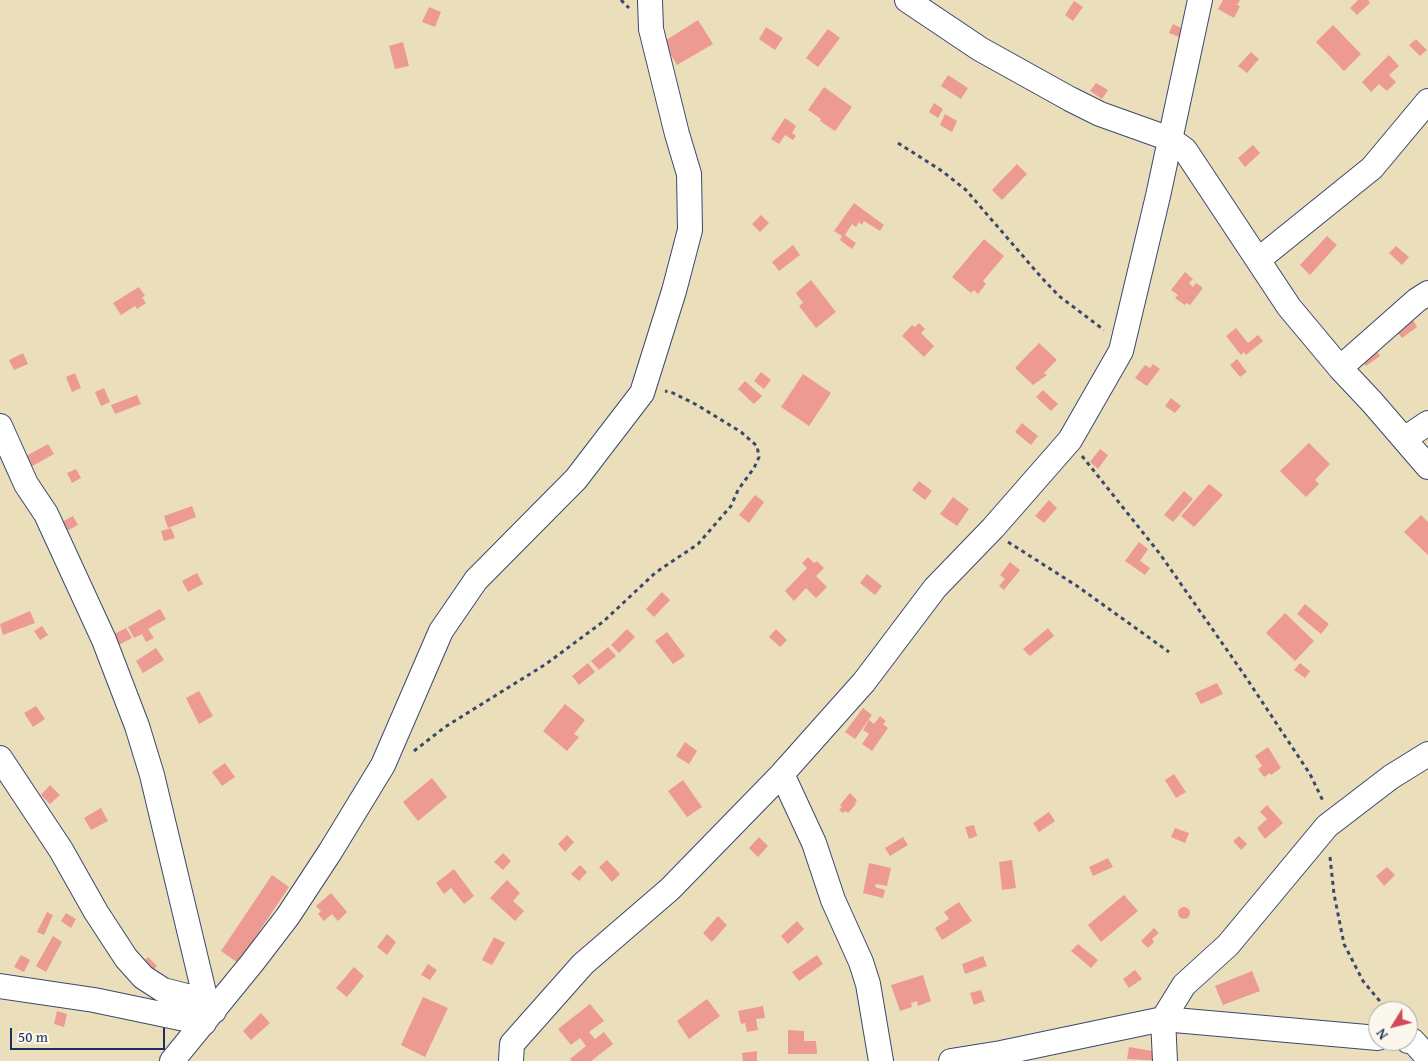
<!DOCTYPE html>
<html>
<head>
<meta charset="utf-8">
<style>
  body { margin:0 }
  #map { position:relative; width:1428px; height:1061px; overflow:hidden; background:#ebdfbb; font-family:"Gentium Book Plus",serif }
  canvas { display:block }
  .north { position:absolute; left:1368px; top:1001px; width:50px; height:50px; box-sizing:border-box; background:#fbf7ec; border:1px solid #a1a7b3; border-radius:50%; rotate:234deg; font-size:14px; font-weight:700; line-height:20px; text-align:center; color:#1b2f5e }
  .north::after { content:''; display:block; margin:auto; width:18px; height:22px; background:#d1495b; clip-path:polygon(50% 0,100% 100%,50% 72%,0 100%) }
  .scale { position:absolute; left:10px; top:1028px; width:155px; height:22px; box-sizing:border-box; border:2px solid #1b2f5e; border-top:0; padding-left:6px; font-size:15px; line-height:18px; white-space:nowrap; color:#1b2f5e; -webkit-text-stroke:4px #fbf7ec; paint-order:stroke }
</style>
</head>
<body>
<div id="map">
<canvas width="1428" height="1061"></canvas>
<div class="north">N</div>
<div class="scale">50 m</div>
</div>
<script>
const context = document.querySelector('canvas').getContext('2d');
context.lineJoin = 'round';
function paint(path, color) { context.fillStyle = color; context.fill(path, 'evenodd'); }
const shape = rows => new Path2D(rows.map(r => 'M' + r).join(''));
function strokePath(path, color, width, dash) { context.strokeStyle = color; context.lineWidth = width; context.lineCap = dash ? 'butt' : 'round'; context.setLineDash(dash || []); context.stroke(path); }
const building = shape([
  [1223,0,1240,0,1237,5,1240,6,1234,18,1218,9],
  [1358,0,1368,0,1370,3,1357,15,1350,8],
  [1074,1,1083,7,1073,21,1065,15],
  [429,7,441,12,435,27,422,22],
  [698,20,713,44,677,65,663,42],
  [1173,24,1183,29,1179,37,1169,33],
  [1333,25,1361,54,1344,71,1316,42],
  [766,27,783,38,775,50,759,39],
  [828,29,840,38,818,67,806,58],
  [1416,39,1427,50,1420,56,1409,45],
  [403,42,409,66,395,69,389,46],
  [1251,52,1259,59,1247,73,1238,66],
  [1389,55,1399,66,1389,75,1396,82,1387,91,1379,84,1371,92,1362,82],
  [948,75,968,88,961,99,941,86],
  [1096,83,1108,90,1102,99,1090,91],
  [824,87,852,107,835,131,820,121,821,119,808,110],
  [934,103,943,109,938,118,929,112],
  [945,114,957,121,952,132,940,125],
  [785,118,796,126,792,133,796,136,793,140,785,135,779,144,771,139],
  [1253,145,1260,153,1245,167,1238,158],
  [1017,164,1027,174,1002,200,992,190],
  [854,203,884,225,880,231,864,221,862,225,859,222,856,227,852,224,845,235,856,243,852,249,840,240,842,236,834,231],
  [761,215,769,223,760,232,752,224],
  [1327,236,1337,245,1310,275,1300,265],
  [984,239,1004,256,983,281,986,284,978,294,974,290,971,293,952,277],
  [793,245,800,255,779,271,772,262],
  [1396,246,1409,257,1402,265,1389,253],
  [1185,272,1193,279,1189,283,1193,287,1196,283,1203,288,1190,305,1187,303,1185,305,1175,298,1178,295,1171,290],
  [811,280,836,312,816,328,799,306,803,303,796,293],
  [139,287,145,296,142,297,146,303,137,309,135,306,121,315,113,303],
  [1413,320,1417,327,1402,338,1397,332],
  [919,323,925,329,921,333,934,346,924,357,902,336,912,325,915,327],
  [1236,328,1248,343,1258,335,1263,341,1246,355,1244,352,1241,355,1226,336],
  [1039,343,1057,360,1044,373,1047,375,1033,385,1015,368],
  [1374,348,1380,356,1366,366,1360,359],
  [23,353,28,364,14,370,9,360],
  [1237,359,1247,372,1240,377,1230,365],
  [1153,364,1160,369,1147,386,1135,378,1145,365,1150,368],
  [761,372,771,380,764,389,754,381],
  [75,373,81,388,72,392,66,377],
  [803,374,831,393,809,426,781,407],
  [745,381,762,396,754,404,738,389],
  [104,388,110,402,101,406,95,392],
  [1043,390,1058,404,1051,411,1036,397],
  [137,395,141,404,115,414,111,405],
  [1171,398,1181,406,1175,413,1165,406],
  [1022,423,1038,436,1031,445,1015,432],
  [1309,443,1330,464,1315,480,1319,484,1306,497,1280,471],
  [48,444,54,454,25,470,19,460],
  [1100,449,1108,455,1098,469,1090,462],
  [76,469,81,478,72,483,67,473],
  [919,481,932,491,925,500,912,490],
  [1209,484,1223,495,1194,527,1181,516],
  [1184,491,1193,499,1173,522,1164,515],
  [755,495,764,502,749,523,739,515],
  [953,497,969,509,957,526,940,514],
  [1049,500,1057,508,1044,523,1035,516],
  [192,506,196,517,168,528,164,516],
  [1421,515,1428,522,1428,555,1404,532],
  [73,516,78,525,61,534,56,525],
  [171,528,175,538,164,541,161,531],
  [1139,542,1148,549,1140,561,1150,568,1145,575,1125,561],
  [808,557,814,563,817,561,824,568,816,576,827,587,816,598,806,588,794,601,785,591,807,568,802,563],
  [1010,562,1020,570,1004,590,999,586,1005,579,1000,575],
  [197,573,203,584,188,592,182,581],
  [867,574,882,586,875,595,860,583],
  [662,592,670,600,654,617,646,609],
  [1305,604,1329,624,1321,634,1297,614],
  [160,609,166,619,148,629,154,638,146,642,142,634,134,638,128,627],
  [30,611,35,623,3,635,0,624],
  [1285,613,1314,641,1295,661,1266,633],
  [42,626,48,635,40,640,34,631],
  [126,628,132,638,113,648,108,637],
  [1048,628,1054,636,1030,656,1023,649],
  [627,629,635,637,619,653,611,645],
  [776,629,787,640,780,647,769,637],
  [667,632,685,656,673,664,655,641],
  [608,647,616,656,599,670,591,661],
  [156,648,164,660,143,673,136,661],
  [588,663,595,672,579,685,572,676],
  [1300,663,1310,671,1305,678,1294,670],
  [1217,683,1223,694,1201,704,1195,693],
  [199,691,213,716,199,724,186,698],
  [565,704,585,720,574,734,579,737,567,751,543,731],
  [36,706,45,719,33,727,24,713],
  [863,708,872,715,855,739,845,732],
  [880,716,886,721,883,724,888,728,872,751,862,744,869,734,863,730,869,720,874,724],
  [685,742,697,751,689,764,676,756],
  [1268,747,1281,768,1271,775,1270,773,1264,777,1258,769,1262,766,1255,756],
  [225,763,235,777,222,786,212,772],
  [1174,774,1186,792,1176,798,1165,780],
  [432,778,447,797,418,821,403,802],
  [683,780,702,807,687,817,668,791],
  [50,785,60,795,50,804,41,795],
  [850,793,857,800,855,803,856,804,848,813,846,811,843,813,839,810,842,807,840,805],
  [1267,805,1283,823,1265,839,1257,828,1267,819,1260,812],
  [101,808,108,821,91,830,84,818],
  [1049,812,1055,821,1039,832,1033,823],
  [974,825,977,836,969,839,965,827],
  [1175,828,1189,833,1185,843,1171,837],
  [567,835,574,842,565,852,558,844],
  [1239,836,1247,844,1241,850,1233,841],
  [759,837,768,846,758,857,749,848],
  [903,837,908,845,890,856,885,848],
  [503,853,511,861,503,870,494,862],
  [1108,858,1113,867,1093,876,1089,867],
  [607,860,620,874,612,882,599,867],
  [1012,860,1016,888,1002,890,999,862],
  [869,863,891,868,887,886,876,884,875,887,885,890,883,898,863,893],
  [580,865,587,872,579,881,571,874],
  [1387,867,1395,875,1384,886,1376,876],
  [454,869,474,896,464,904,451,888,444,894,436,883],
  [272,875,289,887,238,963,221,951],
  [507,880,520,893,513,901,524,911,515,921,490,898],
  [331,893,347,912,338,921,332,914,324,921,318,914,321,911,316,906],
  [1124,895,1138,911,1101,942,1088,925],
  [959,902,972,921,942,940,935,928,949,919,944,912],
  '1178 913a6 6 0 1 1 12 0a6 6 0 1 1-12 0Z',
  [47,912,53,915,44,935,37,932],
  [66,913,76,919,71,928,61,921],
  [718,916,727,925,712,942,703,933],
  [797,921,804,929,788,944,781,936],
  [1154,928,1159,933,1152,939,1154,942,1148,948,1141,941],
  [387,934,396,942,387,955,377,947],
  [53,936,62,942,46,972,36,966],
  [494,937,505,943,492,965,482,960],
  [1078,944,1098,960,1091,968,1071,951],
  [21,955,30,960,24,972,14,967],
  [817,955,823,964,799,981,792,972],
  [983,956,987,966,965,974,962,964],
  [148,957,157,966,148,975,139,966],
  [428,964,437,970,430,980,421,975],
  [354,967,364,976,347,997,336,988],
  [1135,970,1142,979,1129,988,1123,979],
  [1252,971,1260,991,1223,1005,1215,986],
  [923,975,931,1001,918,1006,917,1001,911,1003,912,1007,900,1011,891,985],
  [981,990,985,1001,974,1005,970,993],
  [423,997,448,1008,425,1057,401,1045],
  [707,999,720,1016,689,1039,677,1021],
  [590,1004,604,1021,589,1032,595,1039,604,1032,613,1044,591,1061,572,1061,570,1059,586,1046,580,1038,571,1045,558,1029],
  [763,1006,765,1018,756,1019,758,1030,747,1032,745,1023,741,1024,738,1011],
  [57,1011,67,1014,64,1027,54,1024],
  [261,1013,270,1023,251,1040,243,1031],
  [788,1030,804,1031,804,1041,816,1041,817,1054,788,1054],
  [1129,1047,1164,1053,1163,1061,1127,1059],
  [757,1051,757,1061,743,1061,742,1053]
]);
const path = shape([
  [621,0,629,8],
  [898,143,942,171,966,190,1041,277,1059,296,1104,330],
  [1082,456,1160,554,1243,673,1310,774,1323,801],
  [1008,542,1077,586,1169,652],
  [414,751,445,727,546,664,604,621,655,573,698,544,731,506,738,490,754,468,759,457,757,446,741,432,697,405,673,393,665,391],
  [1330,857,1334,894,1344,944,1363,981,1388,1011]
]);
const minor = shape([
  [907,0,980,49,1070,99,1100,114,1170,139,1185,150,1289,307,1340,368,1372,402,1428,467],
  [1258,260,1372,168,1428,101],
  [1340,368,1417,300,1428,293],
  [0,426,26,484,46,514,104,640,137,726,152,775,206,1001],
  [1404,439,1428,423],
  [0,758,61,850,96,912,126,958,143,977,163,990,206,1001,214,1011],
  [782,774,814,843,833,900,861,962,868,984,881,1061],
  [0,986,94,1000,204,1023],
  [1408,1041,1413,1041,1428,1058],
  [172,1061,252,963,288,916,330,852,383,765,441,631,476,580,576,479,642,393,674,291,690,230,689,174,677,134,651,29,650,0],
  [511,1061,512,1044,583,964,670,889,782,774,864,682,935,588,993,528,1070,440,1121,351,1158,196,1200,0],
  [951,1061,1001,1053,1163,1019,1378,1038],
  [1165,1061,1163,1019,1184,985,1228,945,1327,826,1391,777,1428,754]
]);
paint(building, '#ec9a92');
strokePath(minor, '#3a496c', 26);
strokePath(path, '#3a496c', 3, [4, 4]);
strokePath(minor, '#fff', 24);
</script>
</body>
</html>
